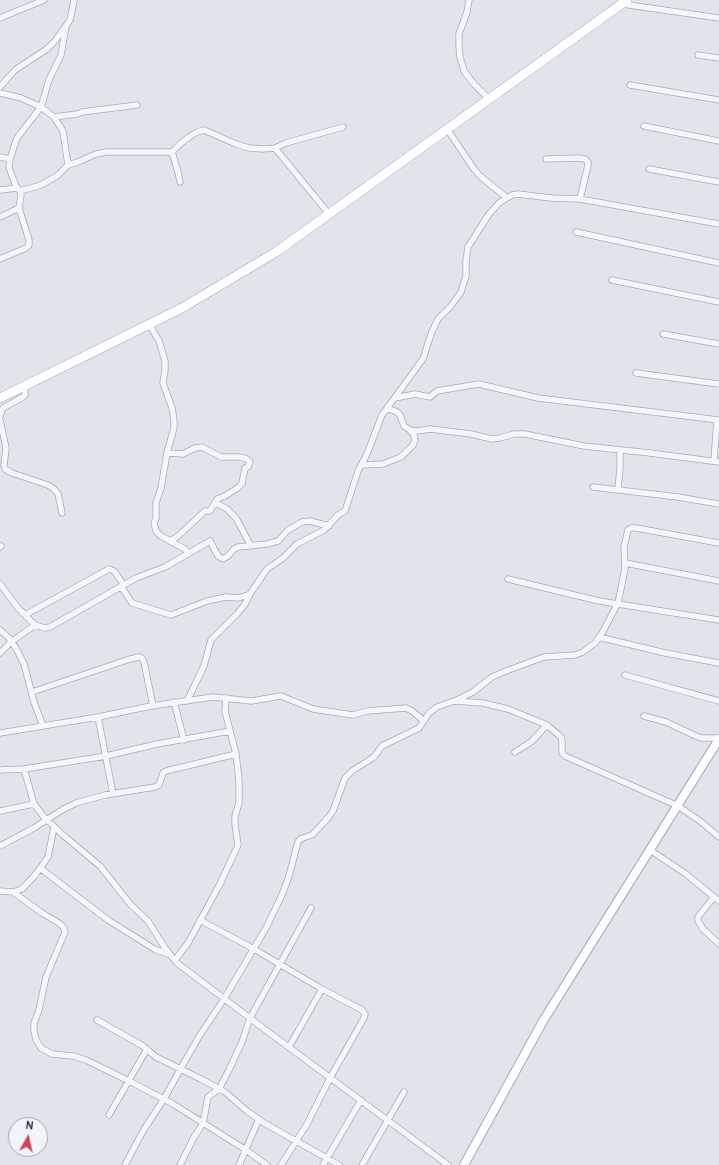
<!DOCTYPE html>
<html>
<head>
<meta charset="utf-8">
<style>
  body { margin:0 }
  #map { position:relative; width:719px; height:1165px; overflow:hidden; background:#e1e5eb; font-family:Overpass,sans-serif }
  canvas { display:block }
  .north { position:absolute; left:8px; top:1117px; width:40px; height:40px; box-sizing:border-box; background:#f1f4f8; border:1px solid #a1a6b0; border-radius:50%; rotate:8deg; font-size:11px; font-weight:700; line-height:16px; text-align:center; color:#293243 }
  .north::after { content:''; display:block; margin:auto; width:14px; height:18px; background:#d54157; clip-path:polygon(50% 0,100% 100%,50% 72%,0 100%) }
</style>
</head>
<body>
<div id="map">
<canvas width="719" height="1165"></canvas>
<div class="north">N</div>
</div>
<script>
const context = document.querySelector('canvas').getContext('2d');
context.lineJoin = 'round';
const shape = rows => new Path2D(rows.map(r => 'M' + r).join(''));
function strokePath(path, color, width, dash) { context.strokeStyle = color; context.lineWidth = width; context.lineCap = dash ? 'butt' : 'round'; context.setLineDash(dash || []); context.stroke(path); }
const street = shape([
  [469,0,467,12,459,34,459,46,460,57,464,71,473,83,489,99],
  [622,4,719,18],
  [0,18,44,0],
  [698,55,719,58],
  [630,85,719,100],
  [0,87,15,70,47,49,55,41,70,20,74,0],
  [0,93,21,98,41,107,54,117,63,131,68,165],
  [54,117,77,114,82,112,137,105],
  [644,126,719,141],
  [447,129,474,169,480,176,507,198],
  [275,148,329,214],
  [172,152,178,172,180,182],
  [0,157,10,159],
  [546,159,578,158,585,159,588,162,588,165,580,199],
  [649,169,719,182],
  [0,190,17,188],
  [20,191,41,185,57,176,68,165,78,162,96,154,106,152,172,152,180,144,189,137,197,132,204,130,236,144,249,148,262,149,275,148,286,143,343,127],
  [0,217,19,208],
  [576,232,719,263],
  [0,259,26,248,29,245,29,240,19,208,21,195,20,191,17,188,12,176,9,167,10,159,17,138,41,107,49,80,61,55,66,26],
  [612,280,719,302],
  [149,324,159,341,165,361,165,370,163,383,172,408,174,420,174,428,167,453,161,488,156,503,156,518,154,523,156,531,161,536,185,549,188,553],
  [663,334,719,344],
  [636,373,719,384],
  [395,398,415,394,430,397,437,391,479,384,538,398,719,420],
  [387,408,397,412,400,415,404,426,410,430,417,431,430,429,471,434,492,439,500,438,514,434,525,434,584,446,650,453,719,462],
  [0,416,3,408,23,397,25,395,25,385],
  [0,420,6,448,4,465,5,469,12,473,48,485,54,489,58,494,62,513],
  [167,453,183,454,195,448,202,447,221,457,240,457,247,459,250,462,248,467,245,468,242,483,239,487,225,496,217,499,210,511,205,511,177,537,170,541],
  [714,461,717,420],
  [362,465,383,464,401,457,413,445,415,440,414,435,410,430],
  [593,487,678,497,719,504],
  [618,489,620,469,620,450],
  [214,505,218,504,227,509,236,518,251,546],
  [0,547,1,546],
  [625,563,719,581],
  [508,579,599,601,719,620],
  [0,584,18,608,35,625,45,628,50,627,136,578,165,567,210,541,218,556,223,559,228,556,234,549,238,547,267,544,278,541,288,530,302,522,310,521,329,526],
  [121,586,130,600,132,603,171,615,207,601,226,597,239,598,250,594],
  [25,615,109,569,114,571,124,585],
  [0,630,9,638,17,650,24,664,34,702,43,726],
  [599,637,665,653,719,663],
  [0,653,11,642,35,625],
  [625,675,719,701],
  [32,692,127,660,138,657,142,658,144,662,153,706],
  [457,700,473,692,492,677,506,671,544,657,575,655,583,652,595,643,601,635,618,603,625,569,624,547,628,530,631,528,636,528,719,543],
  [187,701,204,666,211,640,237,614,245,604,250,594,267,569,283,558,297,544,324,530,338,515,345,511,358,471,367,454,382,415,423,359,431,334,438,319,451,306,461,292,466,276,466,260,468,247,489,214,499,203,512,195,518,194,551,198,580,199,719,224],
  [174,702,184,740],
  [644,716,666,722,696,736,701,738,719,738],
  [98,717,113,794],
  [0,733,98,717,151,706,213,697,251,701,281,696,313,709,353,715,367,711,406,708,412,711,424,721],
  [515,752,531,742,547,725],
  [24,769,106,756,157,744,230,731],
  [0,770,24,769,34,804,44,817,63,835,100,866,130,904,148,921,165,948,177,963,275,1037,448,1165],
  [0,811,34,804],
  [0,846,34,828,62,810,76,803,105,795,155,787,159,785,163,773,166,771,236,754],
  [650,850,686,874,719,901],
  [40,868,108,920,156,950,169,954],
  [0,891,13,892,22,889,36,874,48,857,54,827],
  [13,892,42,913,59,923,64,928,65,932,46,977,39,1010,34,1023,34,1031,36,1040,41,1048,52,1054,73,1056,86,1060,133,1083,173,1104,246,1150,267,1165],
  [714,897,698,917,698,921,703,929,719,944],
  [200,920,254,949,322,989,362,1010,365,1014,364,1018,330,1078,307,1124,281,1165],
  [175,960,188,943,221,882,238,845,235,824,235,816,239,803,239,780,236,754,225,711,226,698],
  [97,1020,143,1046,156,1057,201,1079,225,1092,247,1111,264,1123,339,1165],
  [289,1047,322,989],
  [109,1115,147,1049],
  [125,1165,143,1131,164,1099,181,1068,200,1035,224,999,266,928,282,895,289,876,298,842,300,839,312,835,328,818,333,811,345,778,352,771,374,757,382,746,419,728,429,713,437,707,454,701,483,703,508,709,547,725,561,737,562,741,562,753,565,756,678,806,700,821,719,837],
  [180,1165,193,1139,203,1123,208,1097,219,1089,229,1070,242,1042,250,1018,311,908],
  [239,1165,259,1119],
  [323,1165,361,1100],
  [362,1165,404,1092]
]);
const secondary = shape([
  [464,1165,543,1021,719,739]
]);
const primary = shape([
  [0,398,182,308,276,252,627,0]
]);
strokePath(street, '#a6acb5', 7);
strokePath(secondary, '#a6acb5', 10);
strokePath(primary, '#a0a9b7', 10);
strokePath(street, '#f4f6f9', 5.5);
strokePath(secondary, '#fff', 8);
strokePath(primary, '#fff', 9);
</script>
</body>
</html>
